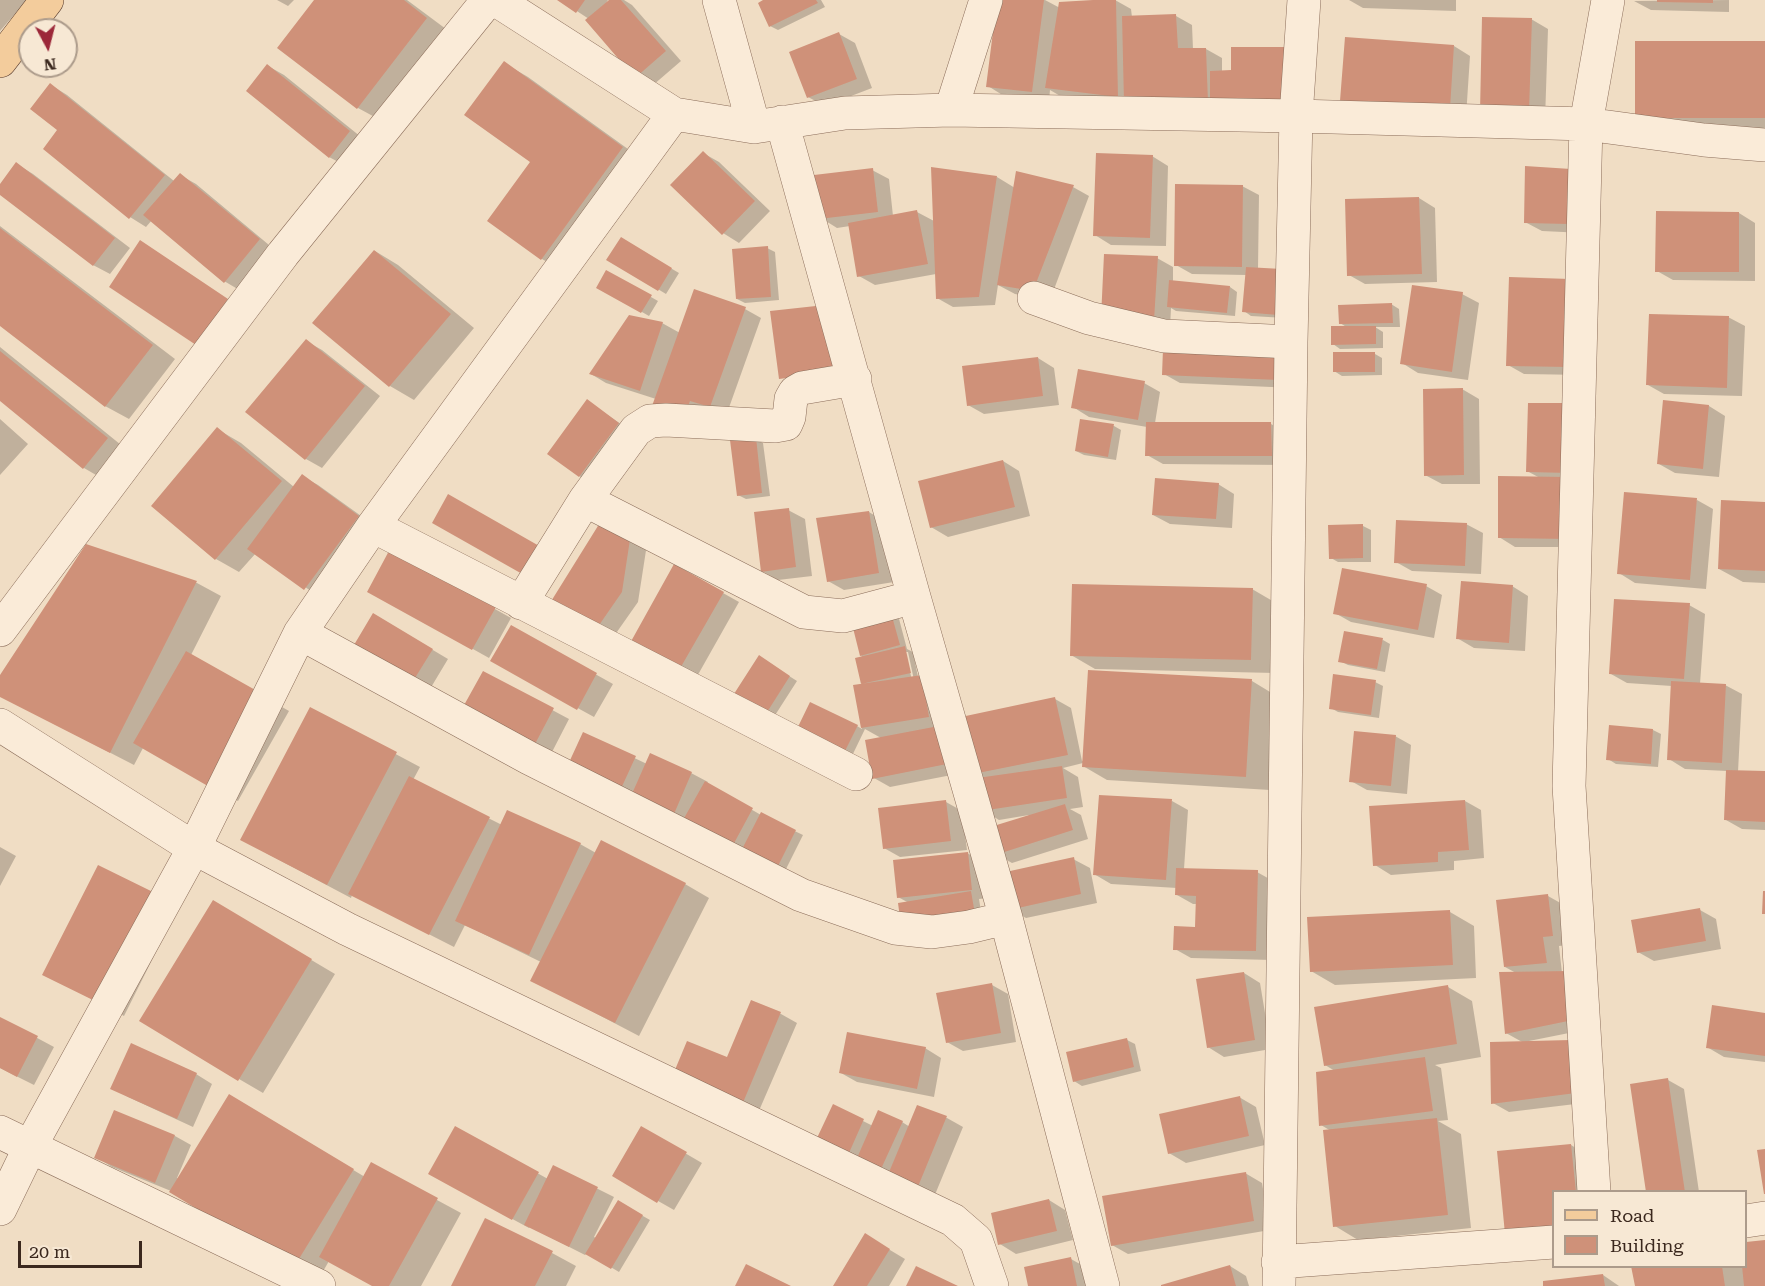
<!DOCTYPE html>
<html>
<head>
<meta charset="utf-8">
<style>
  body { margin:0 }
  #map { position:relative; width:1765px; height:1286px; overflow:hidden; background:#f0ddc4; font-family:"Roboto Serif",serif }
  canvas { display:block }
  .legend { position:absolute; left:1552px; top:1190px; width:195px; height:78px; box-sizing:border-box; background:#f7e8d4; border:2px solid #ac9b8b; margin:0; padding:8px 10px; list-style:none; font-size:18px; color:#3b281e }
  .legend li { display:flex; align-items:center; gap:12px; height:30px }
  .legend b { width:30px; border:2px solid #ac9b8b }
  .north { position:absolute; left:18px; top:18px; width:60px; height:60px; box-sizing:border-box; background:#f7e8d4; border:2px solid #ac9b8b; border-radius:50%; rotate:173deg; font-size:16px; font-weight:700; line-height:24px; text-align:center; color:#3b281e }
  .north::after { content:''; display:block; margin:auto; width:21px; height:27px; background:#9c2839; clip-path:polygon(50% 0,100% 100%,50% 72%,0 100%) }
  .scale { position:absolute; left:18px; top:1241px; width:124px; height:27px; box-sizing:border-box; border:3px solid #3b281e; border-top:0; padding-left:8px; font-size:18px; line-height:21px; white-space:nowrap; color:#3b281e; -webkit-text-stroke:4px #f7e8d4; paint-order:stroke }
</style>
</head>
<body>
<div id="map">
<canvas width="1765" height="1286"></canvas>
<ul class="legend">
<li><b style="height:8px;background:#f3cc9c"></b>Road</li>
<li><b style="height:16px;background:#cf9179"></b>Building</li>
</ul>
<div class="north">N</div>
<div class="scale">20 m</div>
</div>
<script>
const context = document.querySelector('canvas').getContext('2d');
context.lineJoin = 'round';
function paint(path, color) { context.fillStyle = color; context.fill(path, 'evenodd'); }
const shape = rows => new Path2D(rows.map(r => 'M' + r).join(''));
function strokePath(path, color, width, dash) { context.strokeStyle = color; context.lineWidth = width; context.lineCap = dash ? 'butt' : 'round'; context.setLineDash(dash || []); context.stroke(path); }
const shadow = shape([
  [0,0,27,0,0,31],
  [277,0,294,0,288,6],
  [316,0,407,0,450,32,382,121,358,108],
  [560,0,608,0,606,3,611,0,624,0,632,5,681,61,652,86,589,19],
  [767,0,821,0,825,7,778,30,770,26],
  [998,0,1045,0,1060,8,1115,0,1131,9,1132,17,1176,16,1192,25,1193,49,1206,49,1222,58,1222,72,1303,111,1062,97,1050,90,1049,101,1004,96,988,86],
  [1349,0,1456,0,1456,11,1363,8],
  [1729,0,1729,12,1651,10,1634,1],
  [1531,19,1548,29,1545,121,1498,120],
  [839,34,855,43,872,88,825,106,808,97],
  [1765,43,1765,131,1637,117],
  [1454,46,1470,56,1466,117,1358,110],
  [504,63,528,77,646,162,566,273,542,259,489,221,532,161],
  [268,66,284,75,366,141,346,166,329,157],
  [51,85,67,95,174,181,180,175,196,184,275,250,241,291,224,281,152,220,146,227,130,217,60,130],
  [703,153,719,162,770,211,739,243,723,233],
  [1152,156,1168,166,1166,246,1111,245,1095,235],
  [17,164,33,174,130,248,110,274,93,265,0,193,0,186],
  [1527,168,1584,233,1542,231,1525,222],
  [872,170,889,179,893,216,917,212,934,221,997,177,1015,188,1073,187,1089,196,1050,300,1015,294,998,285,995,305,953,307,937,298,936,274,875,285,859,276,850,226,837,228,821,218],
  [1242,186,1259,195,1258,269,1285,318,1251,316,1244,311,1246,275,1192,274,1176,265],
  [1419,198,1435,208,1437,282,1365,284,1349,275,1347,200],
  [1739,213,1755,223,1755,281,1673,280,1657,271],
  [0,226,175,359,129,419,105,406,0,325],
  [621,239,679,273,666,294,608,259],
  [767,248,775,252,779,300,745,303,737,299],
  [375,251,398,265,474,328,414,400,390,386,314,323],
  [1157,258,1173,267,1173,282,1230,287,1237,292,1235,316,1176,311,1171,308,1170,329,1119,327],
  [607,272,658,301,649,316,598,287],
  [1569,280,1584,375,1524,374,1508,365],
  [1462,294,1479,303,1468,380,1418,373,1402,363],
  [1391,304,1399,309,1400,327,1375,327,1383,332,1383,348,1340,349,1333,344,1348,328,1340,323],
  [745,309,761,318,726,416,656,399,606,383,591,374,662,323,680,333],
  [1728,317,1745,326,1742,396,1664,394,1648,385],
  [306,341,322,350,380,396,322,468,306,459],
  [0,347,131,453,108,482,84,468,0,399],
  [1375,354,1382,358,1382,375,1342,376,1334,371],
  [1278,356,1294,388,1180,383,1164,374],
  [1038,358,1054,368,1059,405,984,414,968,405,963,367],
  [1144,383,1160,392,1155,423,1271,424,1287,433,1287,465,1163,464,1147,455,1147,427,1089,417,1073,407],
  [1462,389,1479,399,1480,484,1442,484,1425,475],
  [587,401,634,433,596,485,579,476],
  [1665,402,1709,406,1725,416,1719,477,1675,473,1659,464],
  [1586,414,1584,547,1515,547,1499,537,1540,478,1527,471],
  [0,419,28,444,0,475],
  [1082,421,1114,426,1121,430,1116,460,1084,455,1076,451],
  [217,429,241,443,294,487,302,476,318,485,375,526,321,598,256,553,239,572,216,559],
  [755,439,763,443,770,496,746,499,738,495],
  [1003,461,1019,471,1030,516,948,537,931,527],
  [1218,484,1234,494,1232,528,1170,524,1153,515],
  [1697,500,1713,509,1706,589,1635,583,1619,573],
  [1765,504,1765,583,1743,582,1719,569],
  [788,510,805,519,812,576,778,580,762,571],
  [869,512,885,522,894,582,844,590,828,581],
  [623,524,647,544,638,602,612,639,596,630],
  [1466,524,1483,533,1481,574,1412,571,1396,562],
  [1363,526,1371,530,1371,562,1338,562,1331,558],
  [86,546,197,583,221,596,191,655,289,711,238,801,143,748,134,765,0,696,0,677],
  [391,551,511,618,489,658,369,591],
  [1426,586,1442,595,1434,638,1351,622,1335,613],
  [1512,586,1528,596,1525,651,1474,648,1457,638],
  [1252,589,1276,603,1275,673,1095,669,1071,655],
  [723,593,739,602,695,680,631,644],
  [1689,605,1705,614,1700,684,1725,685,1742,694,1738,772,1765,773,1765,830,1742,829,1726,820,1727,771,1685,769,1669,759,1672,686,1627,683,1611,674],
  [374,615,448,659,427,694,353,649],
  [898,615,907,649,913,652,918,677,967,772,890,787,874,778,881,738,865,729,850,760,804,737,857,726,862,729,855,687,866,685,862,683,862,658,852,621],
  [905,652,908,652,914,680,912,680],
  [511,627,613,684,594,717,492,661],
  [1383,640,1390,644,1385,672,1348,665,1340,661],
  [767,662,797,681,772,720,734,697],
  [483,673,569,719,552,752,481,715],
  [1252,681,1275,695,1270,790,1107,780,1083,766,1083,763,1063,768,1078,777,1083,807,1070,809,1081,815,1088,839,1012,863,996,854,1029,815,999,820,983,810,974,773,1055,699,1071,708,1082,761],
  [1375,682,1383,686,1379,718,1338,712,1331,708],
  [311,709,420,767,413,780,502,825,580,844,596,853,685,884,709,898,639,1036,532,980,541,962,465,925,454,947,352,895,351,898,266,853],
  [1653,730,1661,734,1658,767,1616,764,1608,759],
  [584,734,647,764,691,773,708,782,707,784,761,815,803,835,783,875,584,778],
  [1395,736,1411,745,1407,794,1367,790,1351,781],
  [1172,801,1188,810,1184,869,1257,872,1273,881,1272,960,1191,958,1175,949,1197,929,1197,904,1193,904,1177,895,1177,888,1111,884,1094,874],
  [1465,801,1481,810,1484,858,1454,861,1454,870,1391,875,1375,865],
  [946,802,962,811,967,850,900,857,884,848],
  [0,847,16,856,0,886],
  [967,853,984,862,988,898,979,899,982,918,909,903,898,897],
  [1073,859,1090,868,1097,903,1026,918,1010,909],
  [1548,896,1564,905,1568,945,1559,946,1562,973,1589,1029,1529,1041,1592,1102,1509,1112,1493,1103,1524,1043,1506,1033,1516,973,1505,967],
  [178,908,124,1016,44,974],
  [1700,910,1716,919,1721,949,1654,961,1638,952],
  [1450,912,1474,926,1476,978,1335,985,1311,971],
  [237,916,335,974,263,1093,239,1079],
  [1244,973,1260,983,1271,1049,1224,1057,1208,1047],
  [992,985,1008,994,1016,1042,963,1051,947,1042],
  [1448,987,1472,1001,1481,1057,1435,1065,1441,1068,1448,1120,1438,1121,1461,1134,1471,1228,1358,1240,1335,1226,1331,1131,1321,1125,1335,1071,1325,1065],
  [751,1002,781,1014,797,1023,758,1113,674,1076,727,1059],
  [1765,1014,1765,1062,1724,1057,1707,1047],
  [0,1018,54,1047,34,1085,0,1068],
  [1127,1040,1135,1044,1141,1071,1082,1086,1074,1081],
  [925,1048,941,1058,934,1097,857,1082,841,1073],
  [196,1074,212,1084,193,1127,128,1097,112,1088],
  [1668,1080,1684,1089,1699,1192,1648,1192],
  [1239,1097,1256,1107,1265,1145,1186,1163,1169,1153],
  [833,1106,873,1126,902,1122,910,1127,918,1107,947,1118,963,1127,934,1197,827,1142],
  [253,1110,365,1177,437,1200,461,1213,421,1286,374,1286,329,1261,318,1280,171,1191,112,1167,96,1157,115,1112,175,1136,191,1145,177,1178,179,1179],
  [456,1128,548,1179,554,1167,614,1197,594,1237,596,1238,618,1202,650,1220,619,1272,587,1253,585,1255,530,1227,529,1228,446,1183],
  [642,1128,702,1163,674,1210,614,1176],
  [1571,1145,1587,1155,1591,1192,1554,1192,1523,1243],
  [1245,1173,1262,1183,1270,1230,1128,1254,1112,1245],
  [1049,1200,1065,1210,1073,1240,1016,1254,1000,1244],
  [865,1235,905,1259,889,1286,835,1286],
  [1765,1241,1765,1286,1636,1286,1633,1266,1746,1266,1746,1243],
  [552,1253,576,1266,566,1286,453,1286],
  [1071,1259,1087,1268,1091,1286,1030,1286],
  [1230,1266,1246,1276,1249,1286,1165,1286],
  [1603,1275,1619,1286,1545,1286]
]);
const building = shape([
  [314,0,404,0,427,18,357,109,277,48],
  [557,0,585,0,576,13],
  [609,0,621,0,666,51,635,78,585,20],
  [763,0,816,0,818,3,769,27,758,3],
  [997,0,1044,0,1032,92,986,87],
  [1093,0,1116,0,1118,97,1045,88,1059,2],
  [1657,0,1713,0,1713,3,1657,2],
  [1176,14,1178,48,1206,48,1208,102,1124,104,1122,16],
  [1482,17,1532,18,1529,113,1480,112],
  [839,32,857,79,807,98,789,52],
  [1345,37,1454,45,1450,109,1340,101],
  [1635,41,1765,41,1765,118,1635,118],
  [1231,47,1287,47,1288,102,1210,103,1210,71,1231,70],
  [504,61,623,147,541,260,487,221,530,162,464,115],
  [267,64,350,131,329,158,246,91],
  [50,83,165,175,129,219,43,149,57,130,30,109],
  [703,151,755,201,722,235,670,185],
  [1096,153,1153,155,1150,238,1093,236],
  [16,162,115,238,93,266,0,195,0,184],
  [1525,166,1571,169,1568,224,1524,223],
  [931,167,997,176,979,297,936,299],
  [873,168,878,212,819,219,814,175],
  [1016,171,1074,185,1033,291,997,285],
  [180,173,260,239,224,283,143,215],
  [1175,184,1243,185,1242,267,1174,266],
  [1419,197,1422,274,1347,276,1345,199],
  [917,210,928,264,857,277,848,223],
  [1656,211,1739,212,1739,272,1655,272],
  [0,228,153,345,105,407,0,326],
  [621,237,672,268,658,291,606,260],
  [140,240,228,299,196,345,109,287],
  [768,246,771,297,736,299,732,249],
  [374,250,451,314,389,387,312,323],
  [1104,254,1158,256,1154,321,1101,318],
  [1246,267,1282,269,1278,315,1242,312],
  [606,270,652,295,641,313,596,288],
  [1509,277,1570,279,1568,367,1506,366],
  [1169,280,1230,286,1227,313,1167,307],
  [1412,285,1463,292,1452,372,1400,364],
  [694,289,746,307,710,407,690,401,684,417,652,406],
  [1392,303,1393,323,1339,324,1338,305],
  [825,305,833,372,779,379,770,311],
  [1649,314,1729,316,1727,388,1646,385],
  [629,315,663,322,640,391,589,374],
  [1331,326,1376,326,1376,344,1331,345],
  [306,339,365,386,305,460,245,412],
  [1163,349,1279,354,1278,380,1162,375],
  [0,351,108,438,83,469,0,401],
  [1333,352,1375,352,1375,372,1333,372],
  [1038,357,1043,396,967,406,962,366],
  [1078,369,1145,381,1138,420,1071,408],
  [1463,388,1464,475,1424,476,1423,389],
  [587,399,619,423,579,477,547,454],
  [1663,400,1709,405,1703,469,1657,464],
  [1528,403,1570,403,1569,473,1526,472],
  [1080,419,1114,424,1108,457,1075,451],
  [1146,422,1271,422,1272,456,1145,456],
  [217,427,282,481,215,560,151,506],
  [756,437,762,493,737,496,730,440],
  [1003,460,1015,507,930,528,918,481],
  [302,474,359,516,304,590,247,549],
  [1498,476,1569,477,1569,539,1498,538],
  [1155,478,1219,483,1216,519,1152,515],
  [1624,492,1697,498,1690,580,1617,574],
  [448,494,541,547,524,575,432,523],
  [1721,500,1765,502,1765,571,1718,569],
  [789,508,796,567,761,572,754,512],
  [869,511,879,573,827,582,816,518],
  [606,513,631,533,622,592,595,631,550,603],
  [1396,520,1467,523,1465,566,1394,563],
  [1363,524,1363,558,1329,559,1328,525],
  [86,544,197,581,110,753,0,697,0,675],
  [390,549,496,607,472,650,367,592],
  [674,564,724,592,678,672,629,645],
  [1342,568,1427,584,1418,630,1333,614],
  [1461,581,1513,585,1509,643,1456,639],
  [1072,584,1253,588,1251,660,1070,656],
  [1614,599,1690,603,1684,679,1609,674],
  [890,609,900,645,860,656,851,620],
  [373,613,433,649,410,686,351,650],
  [511,625,597,673,577,710,490,661],
  [1344,631,1383,638,1377,669,1338,662],
  [905,646,911,673,861,684,855,658],
  [186,651,266,696,213,789,133,743],
  [759,655,790,676,764,717,732,697],
  [1088,670,1252,679,1246,777,1082,767],
  [483,671,554,708,535,744,463,707],
  [1333,674,1376,680,1371,715,1329,709],
  [922,675,929,717,861,728,853,685],
  [1671,681,1726,684,1722,763,1667,760],
  [1055,697,1068,755,973,774,961,717],
  [810,702,858,725,842,757,795,733],
  [310,707,397,752,327,885,240,840],
  [944,725,952,763,872,779,865,740],
  [1609,725,1653,729,1651,764,1606,760],
  [1354,731,1396,735,1391,786,1349,782],
  [583,732,636,756,619,793,566,769],
  [650,753,692,772,674,814,631,796],
  [1062,766,1067,798,981,811,977,778],
  [1726,770,1765,771,1765,822,1724,820],
  [409,776,490,817,429,935,348,894],
  [705,781,753,808,732,847,683,820],
  [1099,795,1172,799,1166,880,1093,875],
  [946,800,951,841,883,849,878,808],
  [1465,800,1469,850,1438,852,1438,862,1373,866,1369,806],
  [1065,804,1073,830,995,855,987,828],
  [507,810,581,843,529,955,455,921],
  [761,812,796,830,775,872,739,855],
  [601,840,686,883,615,1023,530,981],
  [968,852,972,890,897,898,893,860],
  [1074,857,1081,894,1009,910,1001,873],
  [98,865,155,893,99,1003,42,975],
  [1176,868,1258,870,1256,951,1173,950,1174,926,1195,927,1196,896,1175,895],
  [971,891,975,914,901,926,898,903],
  [1763,891,1765,891,1765,914,1762,914],
  [1548,894,1553,936,1543,937,1547,963,1504,967,1496,900],
  [213,900,312,959,238,1081,139,1021],
  [1700,908,1706,941,1637,953,1631,920],
  [1450,910,1453,965,1310,972,1307,917],
  [1569,971,1573,1020,1505,1034,1499,972],
  [1244,972,1255,1040,1207,1048,1196,979],
  [992,983,1001,1033,946,1043,936,993],
  [1448,985,1457,1044,1324,1066,1314,1007],
  [751,1000,781,1012,742,1105,672,1077,687,1041,727,1057],
  [1712,1005,1765,1013,1765,1056,1706,1048],
  [0,1017,38,1036,17,1077,0,1068],
  [847,1032,926,1047,917,1089,839,1073],
  [1127,1038,1134,1067,1073,1082,1066,1052],
  [1571,1040,1576,1093,1491,1104,1490,1042],
  [131,1043,197,1073,177,1119,110,1089],
  [1425,1057,1433,1111,1319,1126,1316,1072],
  [1668,1078,1685,1192,1646,1192,1630,1084],
  [229,1094,354,1169,294,1267,169,1192],
  [1240,1096,1249,1136,1168,1154,1159,1114],
  [833,1104,864,1119,849,1153,817,1138],
  [917,1105,947,1116,917,1189,887,1177],
  [114,1110,175,1135,155,1183,94,1158],
  [878,1110,903,1121,881,1169,857,1158],
  [1437,1118,1448,1215,1333,1227,1323,1130],
  [455,1126,539,1172,512,1220,428,1174],
  [641,1126,687,1152,657,1203,612,1176],
  [1571,1144,1576,1192,1554,1192,1554,1229,1505,1234,1497,1151],
  [1765,1149,1765,1194,1764,1194,1757,1150],
  [371,1162,438,1198,389,1286,372,1286,319,1257],
  [553,1165,598,1187,569,1247,524,1225],
  [1246,1172,1254,1221,1111,1246,1102,1196],
  [1049,1199,1057,1231,998,1245,991,1213],
  [618,1200,643,1215,611,1269,585,1254],
  [485,1218,553,1251,535,1286,451,1286],
  [865,1233,890,1249,867,1286,833,1286],
  [1765,1240,1765,1286,1744,1286,1742,1266,1746,1266,1746,1242],
  [1071,1257,1077,1286,1028,1286,1024,1267],
  [746,1264,791,1286,735,1286],
  [1230,1265,1236,1286,1161,1286,1161,1285],
  [916,1266,958,1286,906,1286],
  [1631,1266,1722,1266,1725,1286,1635,1286],
  [1603,1274,1605,1286,1543,1286,1543,1281]
]);
const minor = shape([
  [496,0,674,114,754,127,845,113,951,110,1296,116,1586,124,1704,140,1765,145],
  [719,0,754,127],
  [951,110,986,0],
  [782,122,914,597,1006,918,1103,1286],
  [1034,298,1089,318,1164,336,1291,342],
  [585,500,804,612,843,616,914,597],
  [373,526,856,774],
  [521,603,585,500,636,430,650,421,666,420,775,426,786,424,789,417,791,399,795,392,802,388,855,379],
  [0,630,283,254,488,0],
  [300,633,529,758,801,895,895,928,932,932,969,927,1006,918],
  [0,725,194,848,347,929,953,1220,976,1240,992,1286],
  [0,1132,319,1286],
  [1594,1192,1569,786,1586,124,1608,0],
  [0,1209,31,1145,194,848,300,633,373,526,674,114],
  [1746,1221,1765,1218],
  [1278,1262,1554,1242],
  [1279,1286,1291,342,1296,116,1304,0]
]);
const primary = shape([
  [0,61,47,0]
]);
paint(shadow, '#0003');
paint(building, '#cf9179');
strokePath(minor, '#8b6d5a', 34);
strokePath(primary, '#593c2e', 34);
strokePath(minor, '#faebd8', 33);
strokePath(primary, '#f3cc9c', 33);
</script>
</body>
</html>
